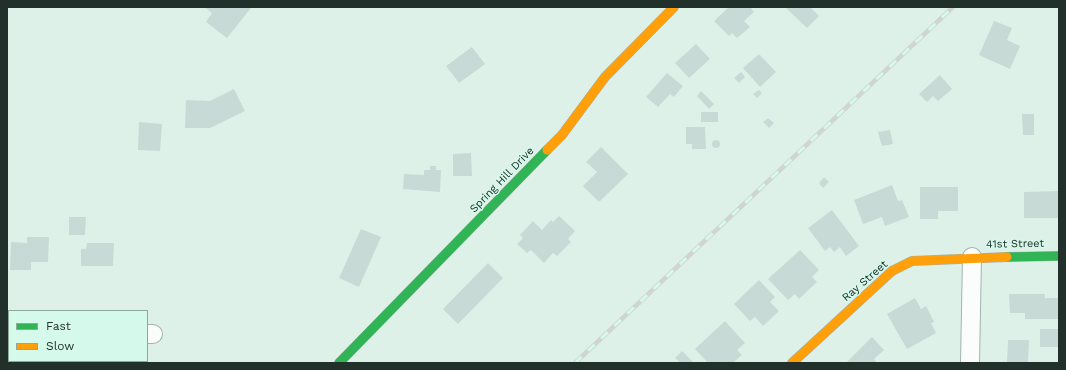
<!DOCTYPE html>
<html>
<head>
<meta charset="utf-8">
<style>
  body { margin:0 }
  #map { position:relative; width:1066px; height:370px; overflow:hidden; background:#ddf1e9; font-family:"Work Sans",sans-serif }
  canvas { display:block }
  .frame { position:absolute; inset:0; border:8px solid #22302b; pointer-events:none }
  .legend { position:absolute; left:8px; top:310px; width:140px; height:52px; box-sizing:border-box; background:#d5f9ea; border:1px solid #8da99e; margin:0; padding:5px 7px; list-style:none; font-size:12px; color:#22302b }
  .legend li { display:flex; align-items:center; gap:8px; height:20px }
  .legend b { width:20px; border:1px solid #8da99e }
</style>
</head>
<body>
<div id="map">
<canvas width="1066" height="370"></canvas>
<div class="frame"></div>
<ul class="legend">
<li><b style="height:5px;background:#30b455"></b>Fast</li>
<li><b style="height:5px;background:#ff9f0a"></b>Slow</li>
</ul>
</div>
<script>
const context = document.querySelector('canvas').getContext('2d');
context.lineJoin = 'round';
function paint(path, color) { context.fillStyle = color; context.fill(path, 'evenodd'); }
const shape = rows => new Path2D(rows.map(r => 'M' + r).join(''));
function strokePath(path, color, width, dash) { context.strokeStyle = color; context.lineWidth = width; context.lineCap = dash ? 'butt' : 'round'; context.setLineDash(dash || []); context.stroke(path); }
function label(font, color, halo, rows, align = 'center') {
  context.font = font + ' "Work Sans",sans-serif'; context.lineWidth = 3; context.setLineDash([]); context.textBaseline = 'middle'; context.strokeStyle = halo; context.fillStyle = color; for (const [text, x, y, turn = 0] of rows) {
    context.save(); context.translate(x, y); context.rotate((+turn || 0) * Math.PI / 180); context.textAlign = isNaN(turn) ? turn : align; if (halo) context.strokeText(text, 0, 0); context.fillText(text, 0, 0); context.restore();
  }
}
const building = shape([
  [204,7,250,7,251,8,227,38,206,22,212,13],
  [729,7,750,7,754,12,744,21,750,27,737,38,732,33,729,36,714,21],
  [785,7,810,7,819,16,807,28],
  [994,21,1012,28,1007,40,1020,46,1010,69,979,55],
  [696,44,710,59,689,78,675,63],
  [472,47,485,64,459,83,446,66],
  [759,54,776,72,760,87,743,68],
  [741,72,745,77,739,83,734,78],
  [667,73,683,86,674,97,670,94,658,107,646,97],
  [940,75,952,89,938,101,933,96,927,102,919,94],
  [234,89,245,111,210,128,185,128,186,100,210,101],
  [759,90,762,93,757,98,753,94],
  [701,91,714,104,709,109,697,96],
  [701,112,718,112,718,122,701,122],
  [1022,114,1034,114,1034,135,1023,135],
  [768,118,774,123,769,128,763,122],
  [139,122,162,124,160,151,138,150],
  [686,127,705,127,706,149,692,149,692,144,686,144],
  [890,130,893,144,882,146,878,132],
  '712 144a4 4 0 1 1 8 0a4 4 0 1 1-8 0Z',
  [601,147,628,174,599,202,583,186,597,172,586,162],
  [471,153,472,176,453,176,453,154],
  [430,166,436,166,436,170,441,170,440,192,403,189,404,174,424,175,424,170,430,170],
  [824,177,829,182,823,188,819,183],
  [892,185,898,201,902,200,909,217,885,226,882,217,863,224,854,200],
  [920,187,958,187,958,211,938,211,938,219,920,219],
  [1059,191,1059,218,1024,218,1024,192],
  [832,210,859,246,846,256,840,247,834,252,830,247,825,251,808,228],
  [559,216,575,231,568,239,571,242,557,256,553,253,544,263,531,250,527,253,517,244,523,238,520,235,533,221,542,230,551,220,553,222],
  [69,217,86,217,85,235,69,235],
  [361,229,381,237,359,287,339,278],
  [27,237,49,237,48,262,31,262,31,270,10,270,11,242,27,243],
  [87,243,114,243,113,266,81,266,81,249,86,249],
  [800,250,819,270,812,277,817,282,799,299,795,294,788,300,768,279],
  [488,263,503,278,458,324,443,309],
  [759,280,775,297,770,302,779,311,763,326,755,317,750,321,734,304],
  [1009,294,1045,294,1045,298,1059,298,1059,319,1025,319,1025,313,1010,313],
  [915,298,921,309,926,306,934,322,931,323,936,333,907,349,887,314],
  [725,321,745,343,737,350,742,355,733,363,708,363,695,349],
  [1040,329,1059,329,1059,347,1040,347],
  [872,337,884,350,874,359,877,363,846,363],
  [1008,340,1029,340,1028,363,1007,363],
  [682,351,694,363,680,363,675,358]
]);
const street = shape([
  [7,332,9,332],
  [147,334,153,334],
  [970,363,972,257]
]);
const fast = shape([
  [1007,257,1059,256],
  [339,363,547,150]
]);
const slow = shape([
  [547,150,562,135,605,77,674,7],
  [792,363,892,271,912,261,1007,257]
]);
const rail = shape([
  [575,363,953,7]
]);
const streetNames = [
  ["Spring Hill Drive",502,180,-46],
  ["41st Street",1015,244,-1],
  ["Ray Street",865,281,-41]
];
paint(building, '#c8dad5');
strokePath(street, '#a4b3ad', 20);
strokePath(fast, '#a4b3ad', 10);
strokePath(slow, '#a4b3ad', 10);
strokePath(street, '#fafdfc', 18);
strokePath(fast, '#30b455', 9);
strokePath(slow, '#ff9f0a', 9);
strokePath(rail, '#cfd5d2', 4.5);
strokePath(rail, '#d5f9ea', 3, [9]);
label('11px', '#22302b', '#d5f9ea', streetNames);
</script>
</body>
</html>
